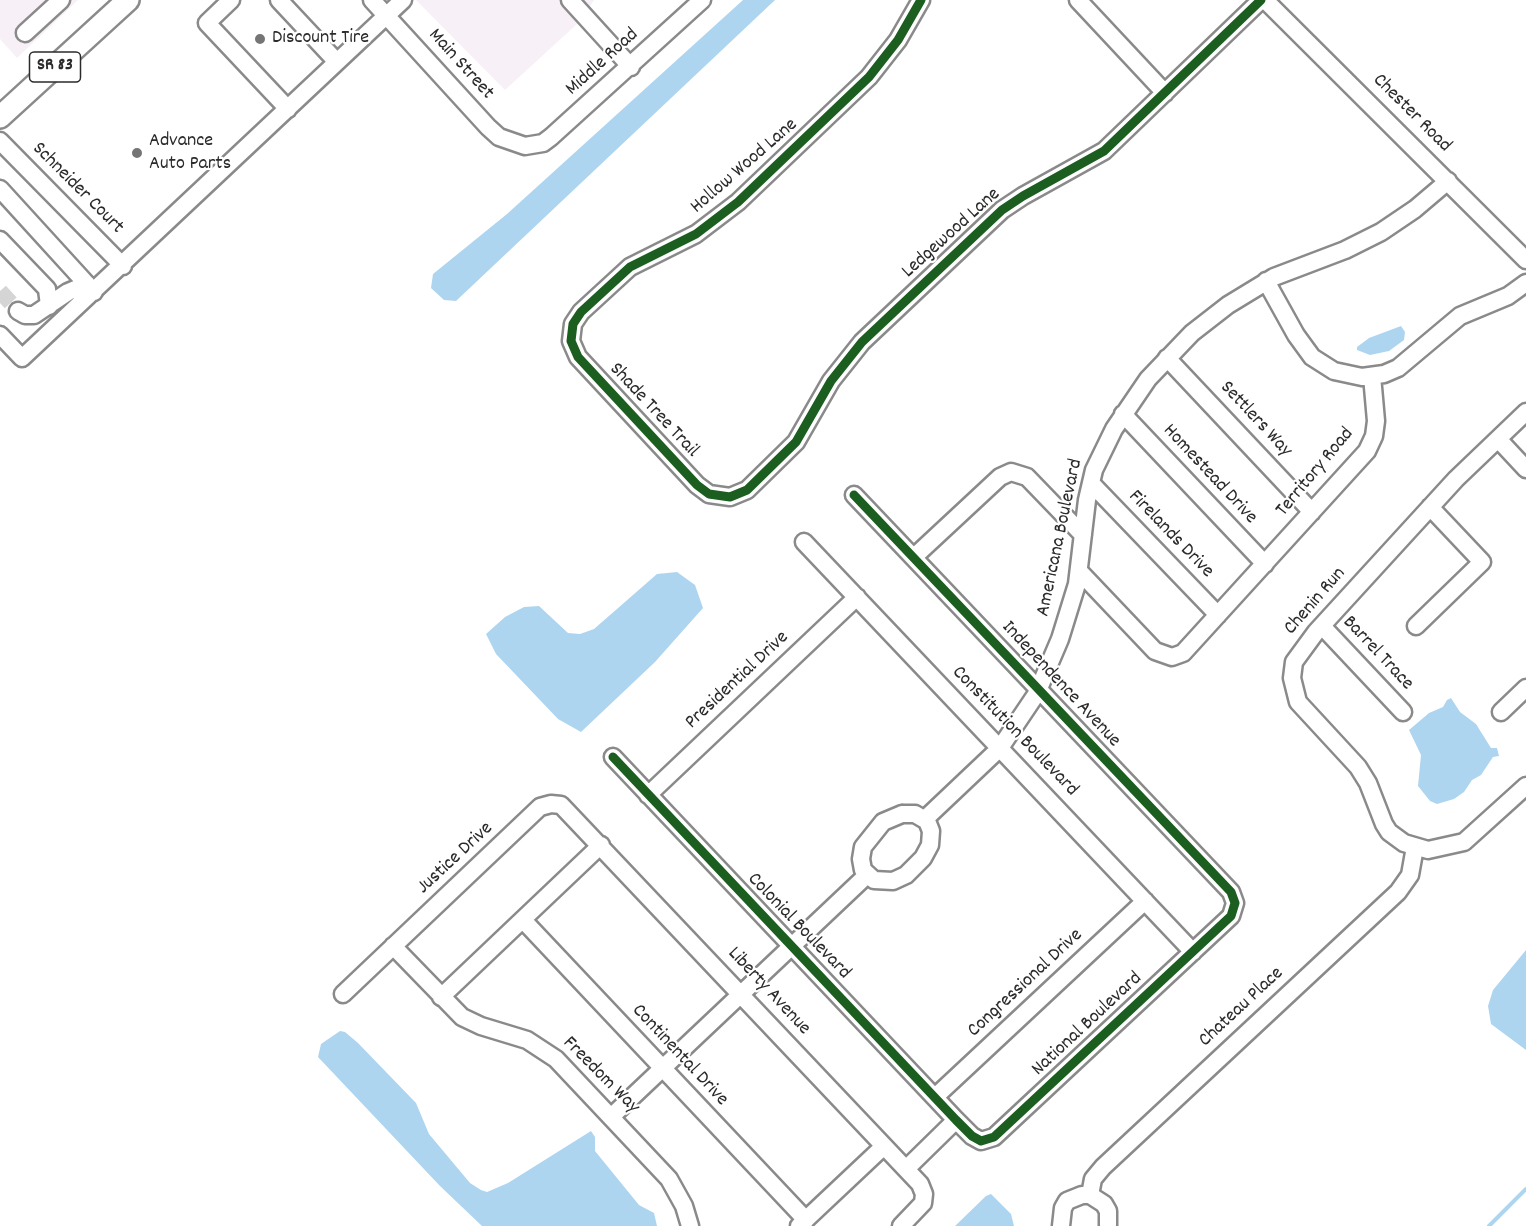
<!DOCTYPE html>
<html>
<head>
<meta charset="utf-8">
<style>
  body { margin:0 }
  canvas { display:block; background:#fff }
</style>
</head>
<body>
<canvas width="1526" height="1226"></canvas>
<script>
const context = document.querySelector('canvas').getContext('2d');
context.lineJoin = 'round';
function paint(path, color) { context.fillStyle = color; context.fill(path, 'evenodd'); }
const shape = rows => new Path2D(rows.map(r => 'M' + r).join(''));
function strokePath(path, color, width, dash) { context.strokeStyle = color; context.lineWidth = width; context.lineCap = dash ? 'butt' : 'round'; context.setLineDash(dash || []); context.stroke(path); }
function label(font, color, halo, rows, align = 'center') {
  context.font = font + ' Dekko,sans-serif'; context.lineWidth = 4.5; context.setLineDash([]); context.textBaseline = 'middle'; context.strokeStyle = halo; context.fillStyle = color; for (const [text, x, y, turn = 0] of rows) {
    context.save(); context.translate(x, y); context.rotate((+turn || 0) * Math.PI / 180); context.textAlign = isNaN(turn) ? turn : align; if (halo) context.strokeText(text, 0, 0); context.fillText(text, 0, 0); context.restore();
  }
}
const built = shape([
  [0,0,78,0,17,58,0,39],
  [416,0,594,0,577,24,505,90]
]);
const water = shape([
  [743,0,775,0,456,301,444,300,431,288,433,274,507,214],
  [1401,326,1405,332,1404,340,1389,351,1370,355,1357,350,1357,347,1369,338],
  [677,572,695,585,703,608,655,662,581,732,558,719,496,654,486,634,505,617,524,607,539,606,568,633,580,634,594,629,657,574],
  [1451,698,1460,712,1476,724,1491,748,1497,748,1499,756,1493,757,1481,775,1472,780,1464,792,1454,799,1437,804,1430,801,1418,786,1421,755,1409,730,1429,713,1443,707,1447,700],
  [1526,950,1526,1050,1491,1024,1488,1006,1493,990],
  [340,1031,345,1032,358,1043,416,1103,429,1134,470,1183,481,1190,487,1192,508,1183,591,1131,595,1137,595,1151,639,1205,654,1213,657,1226,482,1226,440,1186,318,1057,321,1044],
  [991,1194,1011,1214,1014,1226,955,1226,986,1196]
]);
const stream = shape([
  [1489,1226,1526,1189]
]);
const minorTunnel = shape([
  [0,291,18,311]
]);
const minor = shape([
  [231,0,207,23,288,109],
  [279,0,337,62],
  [372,0,488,127,499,137,525,146,543,143,551,137,702,0],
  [570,0,631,67],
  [921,0,898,40,869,77,738,202,696,234,630,267,581,312,573,324,571,341,578,357,697,485,709,494,730,497,747,490,796,442,831,381,862,342,1002,210,1023,196,1104,151,1261,0],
  [1078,0,1165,93],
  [1265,0,1526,260],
  [25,33,61,0],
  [0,141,123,266],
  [0,189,94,292],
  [0,240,47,289,49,306],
  [1266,281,1296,335,1312,357,1334,371,1362,377,1384,374,1398,368,1460,316,1508,296,1526,283],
  [18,311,25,315,34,315,68,292,87,284],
  [0,335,22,358,403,0],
  [1167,358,1312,512],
  [1526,412,1456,479,1316,632,1294,662,1292,678,1298,702,1358,767,1368,783,1384,824,1389,832,1404,843,1428,850,1464,842,1526,786],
  [1123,414,1265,564],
  [1498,439,1526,469],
  [1091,483,1218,615],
  [804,542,1193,952],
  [914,557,1000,477,1011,472,1027,477,1083,535],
  [1079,571,1155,651,1172,657,1183,653,1367,451,1374,436,1376,421,1372,376],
  [1322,626,1403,712],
  [1416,626,1482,562,1430,507],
  [1501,712,1526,688],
  [613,757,956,1120,972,1136,981,1141,994,1137,1231,916,1235,903,1231,892,854,495],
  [648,795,857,597],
  [902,814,915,814,927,821,931,831,930,845,923,858,906,875,893,881,874,880,863,870,861,859,863,847,883,822,902,814],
  [925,819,1000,748,1037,693,1060,639,1077,584,1087,500,1094,470,1114,429,1148,379,1192,333,1228,305,1274,277,1345,250,1381,232,1415,209,1448,181],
  [523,920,806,1220],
  [393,946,462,1017,481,1026,527,1040,556,1059,669,1179,684,1206,690,1226],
  [343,994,540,807,551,804,561,805,920,1184,924,1194,923,1203,901,1226],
  [441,997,601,845],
  [935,1097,1145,901],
  [612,1116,867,875],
  [906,1169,956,1120],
  [1090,1195,1093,1179,1103,1167,1398,892,1410,875,1415,847],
  [799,1226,884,1146],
  [1061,1226,1063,1208,1067,1201,1082,1195,1090,1195,1104,1204,1108,1211,1108,1226]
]);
const major = shape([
  [0,117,128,0]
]);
const cycleway = shape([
  [921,0,898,40,869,77,738,202,696,234,630,267,581,312,573,324,571,341,578,357,697,485,709,494,730,497,747,490,796,442,831,381,862,342,1002,210,1023,196,1104,151,1261,0],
  [613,757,956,1120,972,1136,981,1141,994,1137,1231,916,1235,903,1231,892,854,495]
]);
const markers = [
  [260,39,6,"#757575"],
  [137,153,6,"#757575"]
];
const shields = [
  [55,67,51]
];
const shieldNames = [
  ["SR 83",55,67]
];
const poiNames = [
  ["Discount Tire",272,39],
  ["Advance",149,142],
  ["Auto Parts",149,165]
];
const streetNames = [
  ["Middle Road",603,63,-42],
  ["Main Street",460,65,48],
  ["Chester Road",1411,114,45],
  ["Hollow Wood Lane",745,167,-41],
  ["Schneider Court",77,189,45],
  ["Ledgewood Lane",952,234,-42],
  ["Shade Tree Trail",653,411,47],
  ["Settlers Way",1255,420,47],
  ["Territory Road",1316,473,-50],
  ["Homestead Drive",1209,475,47],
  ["Firelands Drive",1170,535,46],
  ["Americana Boulevard",1061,538,-78],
  ["Chenin Run",1316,602,-49],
  ["Barrel Trace",1377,654,47],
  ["Presidential Drive",738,681,-43],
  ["Independence Avenue",1060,685,47],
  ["Constitution Boulevard",1014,732,46],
  ["Justice Drive",456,859,-43],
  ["Colonial Boulevard",798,927,46],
  ["Congressional Drive",1026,984,-43],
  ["Liberty Avenue",768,992,47],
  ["Chateau Place",1242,1008,-43],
  ["National Boulevard",1088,1025,-43],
  ["Continental Drive",679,1056,47],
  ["Freedom Way",600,1076,45]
];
paint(built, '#f7f0f6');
paint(water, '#aed5f0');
strokePath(stream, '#aed5f0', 4);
strokePath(minorTunnel, '#d5d5d5', 16, [16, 8]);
strokePath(minor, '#8a8a8a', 21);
strokePath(major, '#8a8a8a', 26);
strokePath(minor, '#fff', 16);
strokePath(major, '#fff', 21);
strokePath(cycleway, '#1b5e20', 9);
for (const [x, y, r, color] of markers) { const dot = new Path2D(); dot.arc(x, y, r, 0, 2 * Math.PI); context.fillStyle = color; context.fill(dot); strokePath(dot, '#fff', 2); }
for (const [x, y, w] of shields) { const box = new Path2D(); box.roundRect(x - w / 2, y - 15, w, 30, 4.5); context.fillStyle = '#fff'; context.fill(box); strokePath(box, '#2b2b2b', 1.5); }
label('bold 18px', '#2b2b2b', null, shieldNames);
label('20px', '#2b2b2b', '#fff', poiNames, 'left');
label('20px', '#2b2b2b', '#fff', streetNames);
</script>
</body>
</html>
